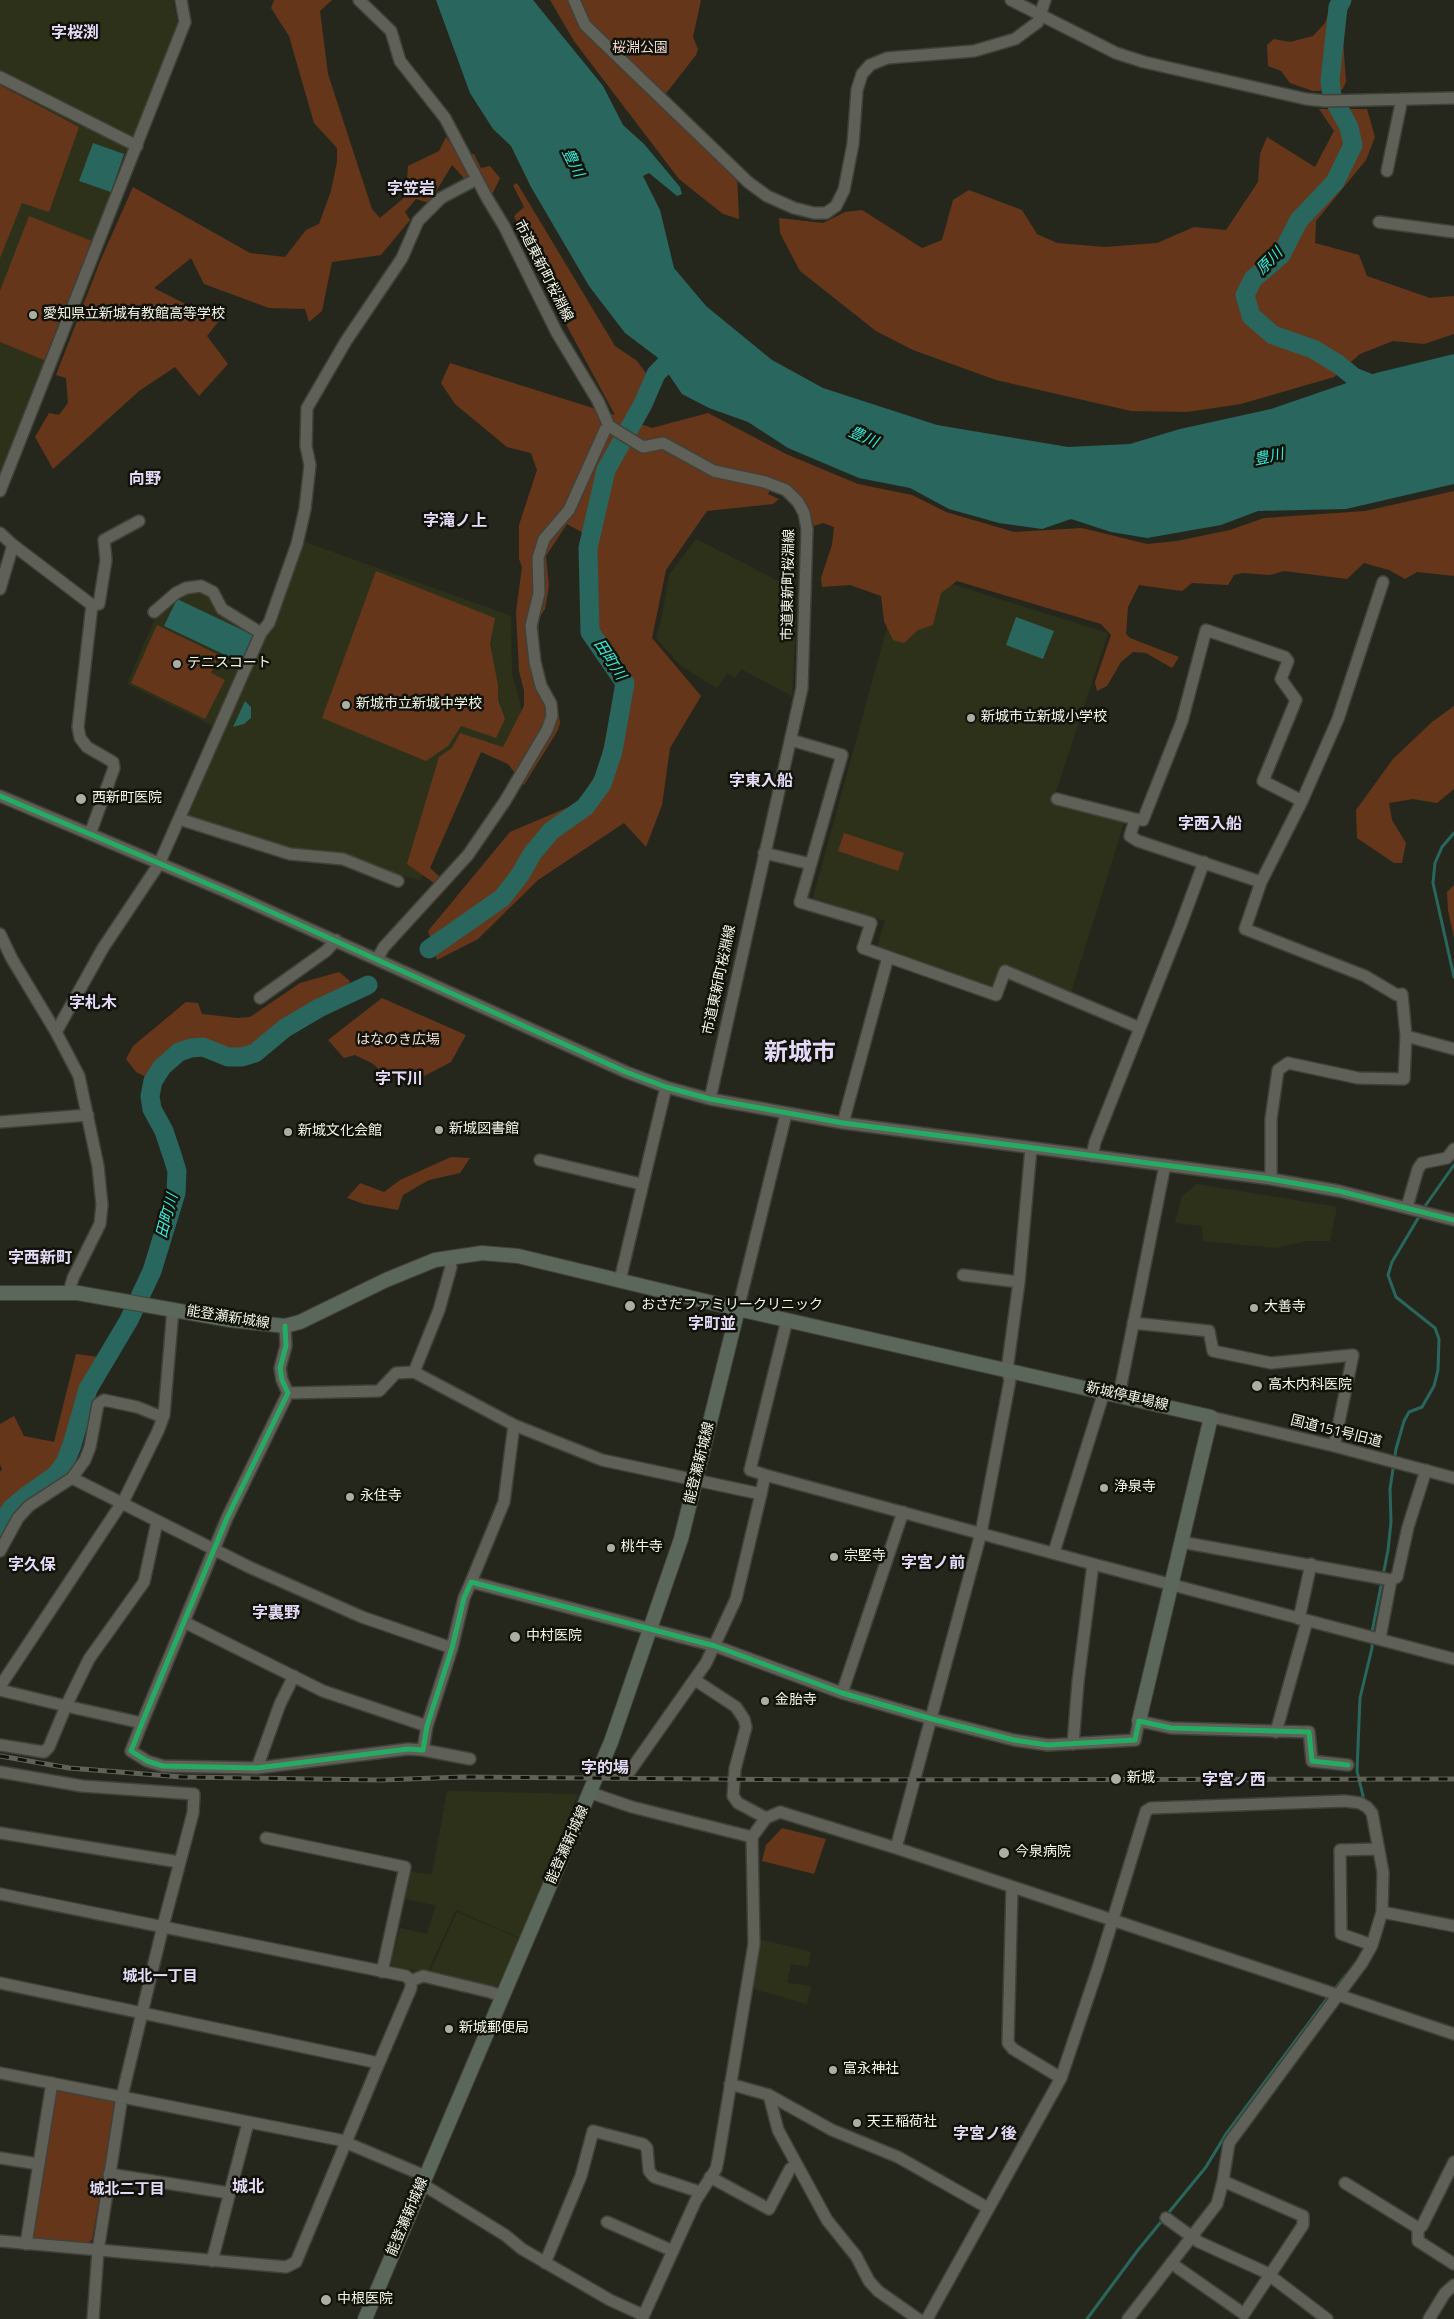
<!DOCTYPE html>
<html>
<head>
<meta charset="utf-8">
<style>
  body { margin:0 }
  canvas { display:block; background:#25271c }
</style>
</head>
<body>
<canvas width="1454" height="2319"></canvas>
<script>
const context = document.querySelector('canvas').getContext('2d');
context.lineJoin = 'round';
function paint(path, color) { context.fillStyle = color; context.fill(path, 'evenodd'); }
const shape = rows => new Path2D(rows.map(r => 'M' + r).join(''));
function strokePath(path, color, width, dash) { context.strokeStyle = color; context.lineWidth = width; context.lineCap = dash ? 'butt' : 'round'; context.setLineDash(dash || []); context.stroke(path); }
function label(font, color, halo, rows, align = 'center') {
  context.font = font + ' "Titillium Web","Noto Sans JP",sans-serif'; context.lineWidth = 5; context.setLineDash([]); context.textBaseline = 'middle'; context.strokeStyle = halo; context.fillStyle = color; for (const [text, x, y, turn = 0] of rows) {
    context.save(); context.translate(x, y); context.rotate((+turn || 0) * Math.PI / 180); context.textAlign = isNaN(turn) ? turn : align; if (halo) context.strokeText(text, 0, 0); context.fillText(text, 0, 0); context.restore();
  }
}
const built = shape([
  [0,0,173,0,178,25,0,482],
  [696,539,786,585,788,608,796,618,792,696,741,669,735,678,727,673,717,688,681,666,656,638,662,617,669,575],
  [305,542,511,616,512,674,522,711,503,747,487,741,420,881,338,855,295,850,188,816,223,731,127,684,155,619,189,589,210,594,216,609,265,638],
  [903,569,1108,633,1052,804,1124,823,1071,992,1002,966,992,989,877,947,885,921,813,898],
  [1197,1184,1337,1207,1330,1241,1306,1241,1276,1248,1203,1241,1202,1226,1175,1223,1182,1196],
  [447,1791,578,1794,520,1938,456,1910,427,1973,393,1966,391,1963,400,1928,427,1934,436,1905,404,1899,411,1872,432,1874],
  [457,1912,520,1939,497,1990,429,1974],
  [759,1939,811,1952,808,1967,791,1964,787,1983,811,1986,807,2004,751,1988]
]);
const green = shape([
  [274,0,332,0,320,11,328,74,372,209,380,218,406,196,408,166,439,151,446,137,458,153,474,154,481,168,490,166,500,178,492,195,472,187,452,165,429,203,416,199,405,212,410,220,381,255,332,262,322,311,309,322,305,309,269,308,204,284,191,258,154,288,219,321,207,336,228,364,199,396,175,367,139,391,53,469,35,437,49,413,59,415,68,403,66,378,56,375,101,259,133,187,250,253,285,257,306,230,319,224,331,191,337,162,337,148,314,123,289,36,271,8],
  [550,0,701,0,693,37,698,49,696,55,660,101,737,176,739,219,723,214,679,179,574,41],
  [1333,0,1351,0,1342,25,1346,82,1342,90,1313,91,1290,83,1281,71,1268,66,1267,45,1274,39,1290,42,1313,36,1325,23],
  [0,85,79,127,49,212,22,203,0,258],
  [1319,109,1367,109,1375,137,1366,160,1316,221,1315,243,1359,255,1367,276,1430,298,1454,296,1454,334,1424,344,1393,341,1360,354,1334,377,1241,404,1187,412,1131,411,996,380,913,350,876,331,800,271,780,233,779,218,823,223,845,212,862,210,922,248,942,240,953,200,969,190,1022,210,1037,234,1057,243,1105,247,1157,243,1194,227,1226,230,1258,182,1260,154,1267,137,1315,167,1334,131],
  [517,183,615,346,637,361,646,373,643,387,626,419,652,428,708,413,786,454,858,484,912,495,946,512,1014,532,1082,528,1147,544,1177,541,1230,530,1264,518,1365,511,1454,491,1454,576,1417,572,1405,579,1389,570,1364,563,1347,579,1284,571,1270,575,1242,573,1234,575,1228,585,1192,583,1182,591,1139,585,1128,607,1126,634,1130,638,1179,657,1172,668,1146,653,1133,652,1121,662,1107,686,1097,691,1095,682,1111,635,1101,624,957,581,941,593,933,625,918,630,904,643,893,640,884,621,881,596,850,585,822,587,821,578,832,545,834,527,823,523,814,526,803,498,783,484,773,483,768,494,779,499,773,504,707,511,666,570,652,638,701,696,670,748,662,805,646,847,624,823,538,880,478,939,437,960,428,931,510,832,578,803,599,769,618,680,595,633,582,574,585,534,567,524,546,556,549,586,545,609,538,619,541,676,549,694,557,705,560,723,558,730,524,785,508,764,481,752,430,868,441,878,434,883,407,864,439,757,452,748,460,733,503,747,524,706,524,691,519,671,516,612,522,567,519,559,519,525,537,470,531,453,507,447,455,404,441,383,450,363,615,415,547,289,514,216,524,207,513,185],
  [29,216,92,241,44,360,0,342,0,291],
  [376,571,495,618,490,644,498,685,498,700,505,719,496,738,461,726,448,746,426,761,322,718],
  [157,625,219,655,211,673,225,680,205,719,131,683],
  [1454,706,1454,789,1437,803,1413,799,1389,803,1392,820,1406,843,1402,863,1394,863,1357,838,1356,810,1393,759,1432,722],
  [844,833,904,853,898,871,838,851],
  [1454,885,1454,938,1448,910,1447,892],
  [339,972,350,981,346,993,279,1032,255,1052,234,1055,208,1047,190,1045,156,1063,146,1077,136,1072,126,1059,133,1046,186,1002,198,1003,202,1014,238,1018,250,1017,300,983],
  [382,998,466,1035,451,1062,424,1076,403,1077,382,1072,372,1063,355,1055,344,1058,328,1040],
  [451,1157,470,1158,460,1173,429,1180,403,1195,398,1210,364,1204,347,1198,360,1183,384,1192,400,1180],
  [76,1354,99,1357,79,1395,68,1445,59,1462,38,1481,10,1500,0,1513,0,1472,2,1469,0,1464,0,1424,14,1416,24,1436,54,1442],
  [782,1828,826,1839,814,1874,762,1861,766,1845],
  [59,2088,111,2098,116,2105,92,2240,86,2244,34,2238,32,2233,54,2093]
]);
const water = shape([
  [436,0,533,0,603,86,623,125,644,144,680,187,682,194,677,196,649,173,643,176,660,210,674,268,706,306,772,360,823,388,937,425,1068,447,1130,444,1180,429,1271,409,1376,373,1454,354,1454,484,1346,509,1258,511,1221,525,1147,538,1111,532,1071,519,1042,529,999,523,949,509,910,488,859,478,788,448,748,422,709,408,682,394,657,357,625,333,589,286,531,187,511,146,493,129,470,93],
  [93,143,124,154,111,192,79,181],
  [177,599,255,636,242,663,164,626],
  [1016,617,1054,631,1043,659,1006,645],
  [245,701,251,707,251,718,244,724,233,727]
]);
const stream = shape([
  [1454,833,1442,847,1435,863,1433,883,1454,977],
  [1423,1209,1454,1165],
  [1364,1800,1357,1771,1360,1698,1372,1648,1372,1632,1388,1550,1391,1522,1390,1489,1396,1449,1404,1421,1409,1412,1422,1407,1434,1386,1438,1370,1439,1339,1435,1328,1396,1297,1388,1275,1392,1262,1420,1215],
  [1333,1991,1346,1975],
  [1087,2319,1138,2250,1206,2167,1226,2134,1329,1996]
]);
const river = shape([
  [1342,0,1338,7,1330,81,1332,96,1349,127,1353,145,1335,182,1299,220,1281,255,1253,279,1245,295,1251,316,1273,335,1313,349,1338,364,1354,377,1367,382,1381,391],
  [429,949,502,898,520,875,532,854,551,831,585,807,602,784,613,751,625,683,590,632,588,548,606,470,643,404,656,374,681,348],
  [0,1528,11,1509,25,1497,56,1475,65,1463,72,1445,88,1389,129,1320,152,1271,176,1193,177,1171,173,1158,164,1131,152,1109,150,1096,153,1081,162,1067,179,1052,191,1048,203,1047,228,1057,242,1057,255,1053,285,1028,319,1008,368,985]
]);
const minor = shape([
  [359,0,391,31,400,61,445,118,487,198,504,226,557,333,598,401,609,426,643,447,663,443,714,471,765,482,786,490,798,502,804,513,807,529,802,688,710,1099],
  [574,0,585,25,748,182,767,196,794,208,814,213,826,213,836,206,844,190,853,144,857,90,862,74,870,65,887,58,974,51,1015,39,1038,22,1045,0],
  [1011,0,1116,53,1144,62,1306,99,1325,101,1454,98],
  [0,77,137,146],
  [1387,171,1402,99],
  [1379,222,1454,232],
  [0,491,185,22,181,0],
  [0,533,13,545,92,605,78,727,80,738,87,747,113,762,114,768,90,834],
  [0,589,13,545],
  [92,605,99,604,106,560,104,540,139,521],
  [154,612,176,593,186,588,201,586,213,592,222,609,261,633],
  [791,740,842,755,800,902,871,923,863,948,996,995,1005,971,1140,1028],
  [0,796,227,892,626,1072,666,1087,710,1099,843,1123,1271,1179,1339,1191,1454,1220],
  [1057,799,1135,819],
  [1302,801,1263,781,1296,700,1281,679,1288,661,1285,657,1206,630,1182,721,1143,820,1135,819,1130,836,1138,841,1261,882,1302,801,1338,719,1383,582],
  [179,819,290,854,343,859,398,881],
  [764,853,811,864],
  [1261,882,1245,929,1365,976,1397,995,1402,994,1406,1036,1404,1079,1358,1078,1288,1063,1278,1070,1271,1119,1271,1179],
  [0,934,12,959,56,1032],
  [377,959,384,947,468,855,505,801,547,730,552,716,551,704,541,686,535,662,531,626,539,593,538,558,544,539,569,510,605,430,609,426],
  [260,998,326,951,336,940],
  [1406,1036,1454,1049],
  [0,1122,88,1115],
  [843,1123,888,957],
  [1092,1156,1095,1142,1180,927,1204,862],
  [540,1160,641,1184],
  [1407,1207,1418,1169,1422,1163,1447,1158,1454,1149],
  [449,1257,451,1267,439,1310,414,1372,514,1425,602,1460,761,1494,765,1475],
  [963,1275,1019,1282],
  [620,1280,666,1087],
  [69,1292,73,1278,100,1224,102,1205,98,1166,79,1076,56,1032,103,948,159,864,261,633,269,623,297,544,305,509,310,465,306,446,307,408,346,341,402,258,418,221,441,198,477,179],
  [738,1309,786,1114],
  [787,1320,750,1470,765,1475,1093,1564,1454,1659],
  [1133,1323,1209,1331,1213,1351,1271,1363,1353,1355,1334,1446],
  [285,1326,286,1346,280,1368,282,1380,288,1393,227,1518,142,1723,131,1751,147,1761,163,1766,257,1768,408,1749,423,1750,427,1726,452,1648,464,1598,471,1582,715,1646,842,1693,932,1719,1014,1740,1048,1745,1135,1740,1139,1721,1171,1728,1309,1732,1312,1761,1348,1765],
  [288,1393,379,1391,396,1373,414,1372],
  [1119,1395,1165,1165],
  [164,1415,157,1415,137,1407,104,1400,98,1404,90,1447,85,1460,72,1478,249,1567,362,1617,452,1648],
  [1211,1417,1334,1446,1454,1478],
  [1181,1542,1391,1580,1397,1577,1408,1527,1426,1470],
  [0,1551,18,1518,29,1506,72,1478],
  [1054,1552,1104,1392],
  [471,1582,504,1502,514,1425],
  [1299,1619,1311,1564],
  [184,1622,323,1691,427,1726],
  [1380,1638,1391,1580],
  [695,1680,736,1707,744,1719,746,1727,735,1769,733,1796,738,1803,766,1818],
  [0,1690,1,1685,125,1498,158,1431,164,1415,173,1309],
  [0,1690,66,1706,89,1659,144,1582,157,1522],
  [842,1693,903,1512],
  [1276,1732,1307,1621],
  [1073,1744,1078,1682,1093,1564],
  [0,1745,44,1752,49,1747,66,1706,142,1723],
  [423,1750,470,1759],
  [257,1768,280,1704,294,1676],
  [600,1771,630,1771,706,1663,736,1599,761,1494],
  [0,1772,82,1786,194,1794,193,1813,163,1926,122,2096,98,2251,93,2319],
  [591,1793,632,1807,752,1837],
  [0,1833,179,1862],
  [266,1838,405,1867,382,1972],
  [896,1848,1338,1995,1229,2143,1223,2181,1217,2204,1128,2319],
  [1012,1888,1008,2043,1013,2049,1061,2078],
  [0,1894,406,1976,411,1981,411,1988,379,2063],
  [1382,1912,1454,1926],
  [1372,1945,1341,1934,1340,1850,1378,1849],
  [411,1981,423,1976,490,1992,502,1996],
  [0,1983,379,2063,296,2262,286,2267,0,2241],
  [0,2073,340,2140,425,2176],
  [730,2084,769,2095,778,2130,827,2220,856,2256,869,2281,878,2291,918,2319],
  [769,2095,832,2130,898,2157,988,2208],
  [0,2158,38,2164],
  [109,2174,229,2193],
  [710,2177,769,2209,790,2169,795,2165],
  [1345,2183,1418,2228,1418,2241,1454,2264],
  [422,2184,505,2235,522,2249,610,2300,643,2315],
  [1166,2218,1199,2242,1265,2272,1327,2319],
  [607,2222,673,2251],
  [1418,2228,1422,2226,1454,2162],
  [26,2244,52,2083],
  [212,2261,248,2123],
  [545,2263,581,2176,593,2131,643,2144,647,2148,649,2171,654,2177,700,2192],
  [1171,2263,1244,2314,1303,2225,1303,2216,1223,2181],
  [642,2319,696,2200,716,2169,718,2160,754,1944,752,1837,766,1818,780,1812,896,1848,981,1533,1010,1380,1007,1370,1019,1282,1031,1148],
  [927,2319,1061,2078,1098,1968,1146,1811,1151,1808,1345,1801,1360,1803,1367,1807,1372,1813,1383,1872,1382,1912,1372,1945,1362,1963,1338,1995,1454,2034],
  [1429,2319,1445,2293,1454,2285]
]);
const major = shape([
  [0,1293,78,1293,230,1320,285,1326,300,1322,386,1280,435,1260,482,1253,518,1256,738,1309,1211,1417,1139,1721],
  [365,2319,611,1742,681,1539,738,1309]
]);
const rail = shape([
  [0,1756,69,1768,182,1777,380,1780,463,1777,825,1780,1454,1779]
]);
const cycleway = shape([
  [0,796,227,892,626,1072,666,1087,710,1099,843,1123,1271,1179,1339,1191,1454,1220],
  [285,1326,286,1346,280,1368,282,1380,288,1393,227,1518,142,1723,131,1751,147,1761,163,1766,257,1768,408,1749,423,1750,427,1726,452,1648,464,1598,471,1582,715,1646,842,1693,932,1719,1014,1740,1048,1745,1135,1740,1139,1721,1171,1728,1309,1732,1312,1761,1348,1765]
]);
const markers = [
  [33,315,5,"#acaea2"],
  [177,664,5,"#acaea2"],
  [346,705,5,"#acaea2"],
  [971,718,5,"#acaea2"],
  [81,799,6,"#acaea2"],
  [439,1130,5,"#acaea2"],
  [288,1132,5,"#acaea2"],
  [630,1306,6,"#acaea2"],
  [1254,1308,5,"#acaea2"],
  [1257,1386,6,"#acaea2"],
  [1104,1488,5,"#acaea2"],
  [350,1497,5,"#acaea2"],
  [611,1548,5,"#acaea2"],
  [834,1557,5,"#acaea2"],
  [515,1637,6,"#acaea2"],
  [765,1701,5,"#acaea2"],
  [1116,1779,6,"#acaea2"],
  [1004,1853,6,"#acaea2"],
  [449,2029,5,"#acaea2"],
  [833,2070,5,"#acaea2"],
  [857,2123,5,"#acaea2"],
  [326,2300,6,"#acaea2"]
];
const parkNames = [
  ["桜淵公園",640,49],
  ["はなのき広場",398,1041]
];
const streetNames = [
  ["市道東新町桜淵線",543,271,63],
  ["市道東新町桜淵線",789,585,-89],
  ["市道東新町桜淵線",720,980,-78],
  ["能登瀬新城線",228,1318,9],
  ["新城停車場線",1127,1397,13],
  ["国道151号旧道",1336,1432,14],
  ["能登瀬新城線",700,1463,-76],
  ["能登瀬新城線",568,1845,-66],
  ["能登瀬新城線",408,2217,-67]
];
const poiNames = [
  ["愛知県立新城有教館高等学校",43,315],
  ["テニスコート",187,664],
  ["新城市立新城中学校",356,705],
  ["新城市立新城小学校",981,718],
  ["西新町医院",92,799],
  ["新城図書館",449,1130],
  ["新城文化会館",298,1132],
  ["おさだファミリークリニック",641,1306],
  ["大善寺",1264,1308],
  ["高木内科医院",1268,1386],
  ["浄泉寺",1114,1488],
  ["永住寺",360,1497],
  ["桃牛寺",621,1548],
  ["宗堅寺",844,1557],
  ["中村医院",526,1637],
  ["金胎寺",775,1701],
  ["新城",1127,1779],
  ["今泉病院",1015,1853],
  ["新城郵便局",459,2029],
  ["富永神社",843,2070],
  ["天王稲荷社",867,2123],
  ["中根医院",337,2300]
];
const waterNames = [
  ["豊川",572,163,64],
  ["原川",1270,262,-46],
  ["豊川",863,438,24],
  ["豊川",1269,458,-12],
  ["田町川",609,660,57],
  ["田町川",168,1216,-75]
];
const neighbourhoodNames = [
  ["城北一丁目",160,1977],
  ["城北二丁目",127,2190]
];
const quarterNames = [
  ["字桜渕",75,34],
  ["字笠岩",411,190],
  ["向野",145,480],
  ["字滝ノ上",455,522],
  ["字東入船",761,782],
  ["字西入船",1210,825],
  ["字札木",93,1004],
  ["字下川",399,1080],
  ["字西新町",40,1259],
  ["字町並",712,1325],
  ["字宮ノ前",933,1564],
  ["字久保",32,1566],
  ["字裏野",276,1614],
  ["字的場",605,1769],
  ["字宮ノ西",1234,1781],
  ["字宮ノ後",985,2135],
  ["城北",248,2188]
];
const townNames = [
  ["新城市",800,1054]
];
paint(built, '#2e3119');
paint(green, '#66361a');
paint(water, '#29665e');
strokePath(stream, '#29665e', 3);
strokePath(river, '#29665e', 19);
strokePath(minor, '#404139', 14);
strokePath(major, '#404139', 16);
strokePath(minor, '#5f6158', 11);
strokePath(major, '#5b675a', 14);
strokePath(rail, '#606158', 5);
strokePath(rail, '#11130a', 3, [9]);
strokePath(cycleway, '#26ab63', 5);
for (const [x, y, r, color] of markers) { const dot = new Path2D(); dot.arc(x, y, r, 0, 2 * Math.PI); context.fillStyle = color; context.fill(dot); strokePath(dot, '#11130a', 2); }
label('14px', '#f0d9cf', '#11130a', parkNames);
label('14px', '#f4f6ea', '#11130a', streetNames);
label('14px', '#f4f6ea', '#11130a', poiNames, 'left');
label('italic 15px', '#2eefdf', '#11130a', waterNames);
label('bold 15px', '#e4d9f6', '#11130a', neighbourhoodNames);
label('bold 16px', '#e4d9f6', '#11130a', quarterNames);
label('bold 24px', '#e4d9f6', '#11130a', townNames);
</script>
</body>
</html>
